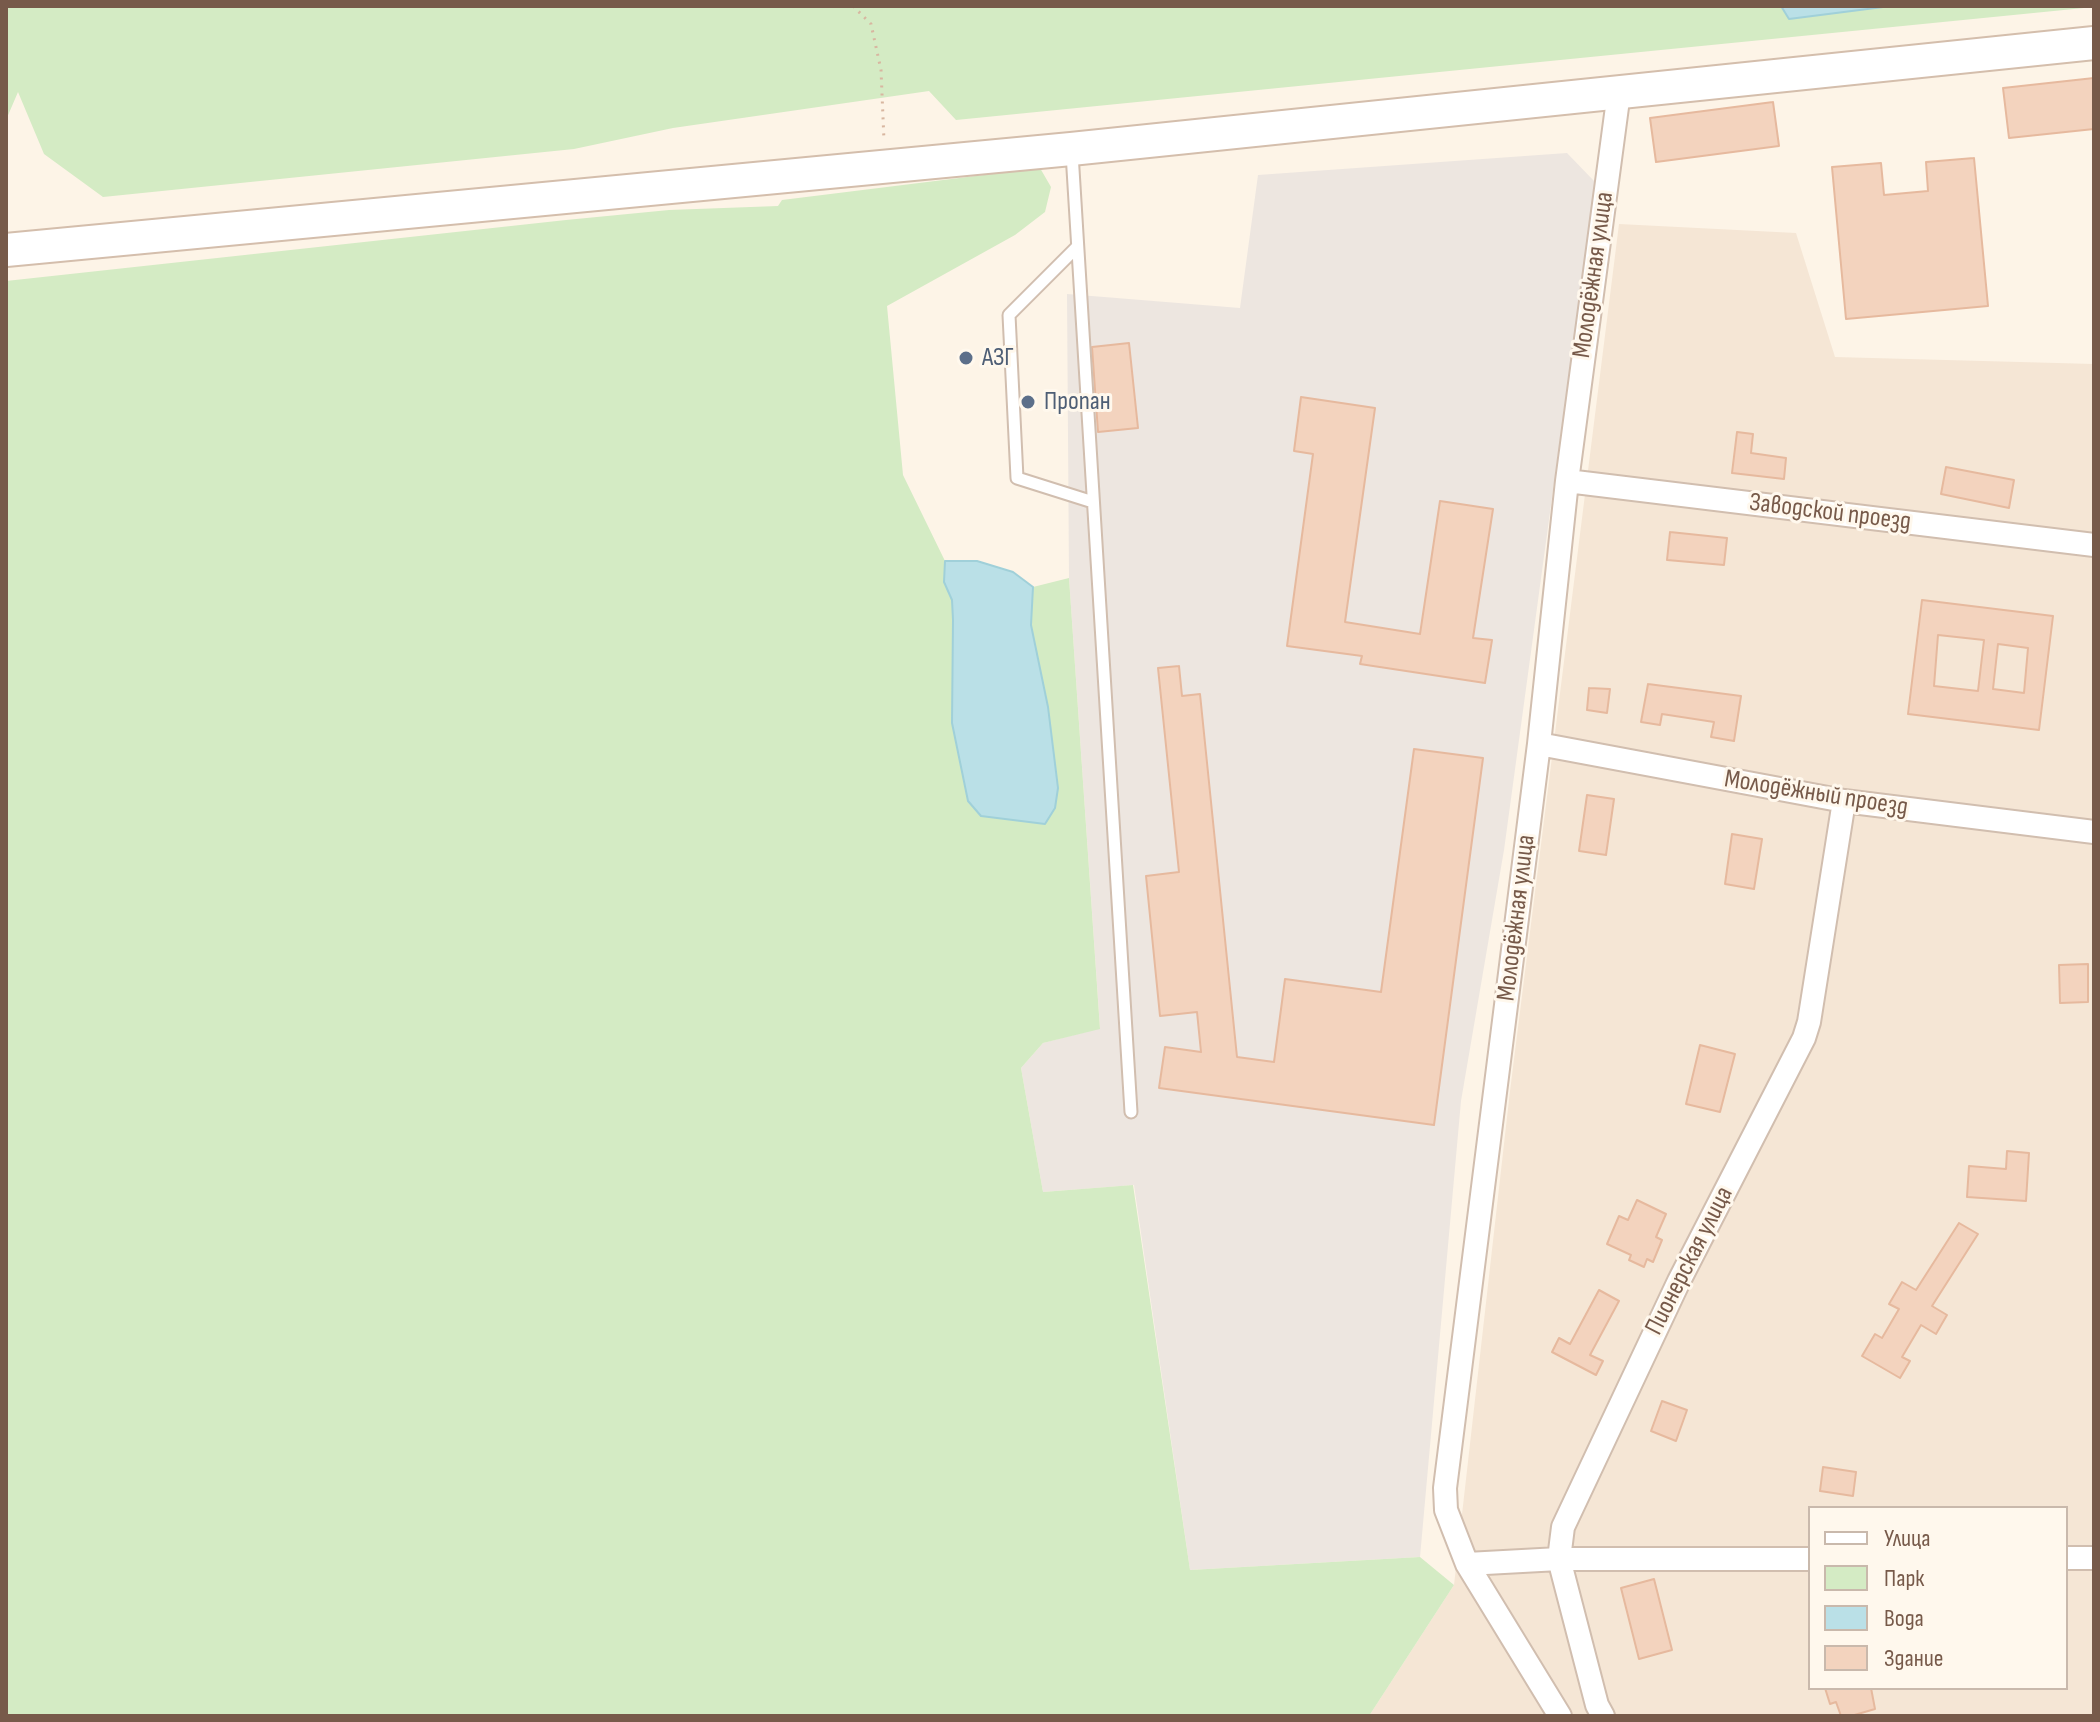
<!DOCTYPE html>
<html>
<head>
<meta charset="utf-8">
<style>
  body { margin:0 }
  #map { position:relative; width:2100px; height:1722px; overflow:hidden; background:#fdf4e7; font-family:"Sofia Sans Condensed",sans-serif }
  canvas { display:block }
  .frame { position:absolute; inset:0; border:8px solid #775a4a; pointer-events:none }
  .legend { position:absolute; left:1808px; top:1506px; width:260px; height:184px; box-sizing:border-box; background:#fff8ed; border:2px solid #c9b9ac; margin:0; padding:10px 14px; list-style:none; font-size:24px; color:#775a4a }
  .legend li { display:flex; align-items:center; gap:16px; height:40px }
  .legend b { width:40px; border:2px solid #c9b9ac }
</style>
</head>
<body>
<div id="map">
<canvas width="2100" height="1722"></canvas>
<div class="frame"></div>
<ul class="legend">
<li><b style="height:10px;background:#fff"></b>Улица</li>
<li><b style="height:22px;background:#d4ebc4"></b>Парк</li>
<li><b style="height:22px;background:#bae0e7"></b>Вода</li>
<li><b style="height:22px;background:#f3d3be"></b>Здание</li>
</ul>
</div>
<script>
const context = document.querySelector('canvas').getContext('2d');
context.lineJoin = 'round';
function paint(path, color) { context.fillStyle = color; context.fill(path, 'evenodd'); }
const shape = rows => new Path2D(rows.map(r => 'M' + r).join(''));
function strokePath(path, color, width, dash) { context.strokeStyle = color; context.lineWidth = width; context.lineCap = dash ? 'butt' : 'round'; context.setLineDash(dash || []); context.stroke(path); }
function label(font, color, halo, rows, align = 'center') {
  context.font = font + ' "Sofia Sans Condensed",sans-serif'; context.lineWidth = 6; context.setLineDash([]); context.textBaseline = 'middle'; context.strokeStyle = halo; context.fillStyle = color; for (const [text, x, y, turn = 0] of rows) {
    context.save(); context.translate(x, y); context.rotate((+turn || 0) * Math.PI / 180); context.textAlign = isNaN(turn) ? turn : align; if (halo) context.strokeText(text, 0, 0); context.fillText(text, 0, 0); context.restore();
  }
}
const residential = shape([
  [1619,224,1796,233,1835,357,2094,364,2094,1716,1369,1716,1454,1585,1510,1091],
  [1810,1508,2066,1508,2066,1688,1810,1688]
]);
const industrial = shape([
  [1567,153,1595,182,1504,850,1461,1101,1420,1557,1190,1570,1134,1185,1043,1192,1021,1068,1043,1043,1100,1028,1069,578,1067,294,1240,308,1258,175]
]);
const green = shape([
  [6,6,1781,6,1789,19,1891,6,2094,7,956,120,929,91,673,128,574,149,103,197,44,154,18,92,6,120],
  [1040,168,1051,187,1045,212,1015,235,887,306,903,475,945,561,944,582,952,600,952,723,1055,808,1058,788,1048,707,1031,625,1033,587,1069,578,1100,1029,1043,1043,1021,1068,1043,1192,1133,1185,1190,1570,1420,1557,1454,1585,1369,1716,6,1716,6,281,566,220,669,210,778,206,782,200]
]);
const water = shape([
  [1781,6,1891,6,1789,19,1781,6],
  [945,561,977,561,1013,572,1033,587,1031,625,1048,707,1058,788,1055,808,1045,824,981,816,968,801,952,723,953,620,952,600,944,582,945,561]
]);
const building = shape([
  [2094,78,2094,129,2009,138,2003,88,2094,78],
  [1773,102,1779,146,1656,162,1650,118,1773,102],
  [1974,158,1988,306,1846,319,1832,167,1881,163,1884,195,1928,191,1926,162,1974,158],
  [1129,343,1138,428,1098,432,1092,347,1129,343],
  [1301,397,1375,408,1345,622,1420,634,1440,501,1493,509,1473,638,1492,640,1485,683,1360,664,1362,656,1287,646,1313,454,1294,451,1301,397],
  [1737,432,1753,434,1751,453,1786,458,1784,479,1732,473,1737,432],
  [1946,467,2014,480,2009,508,1941,494,1946,467],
  [1670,532,1727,538,1724,565,1667,560,1670,532],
  [1922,600,2053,616,2039,730,1908,714,1922,600],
  [1938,635,1984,640,1978,691,1934,686,1938,635],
  [1998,644,2028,648,2024,693,1993,689,1998,644],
  [1179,666,1182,696,1200,694,1237,1057,1274,1062,1285,979,1381,992,1414,749,1483,758,1434,1125,1159,1088,1165,1047,1201,1052,1197,1012,1160,1016,1146,876,1179,872,1158,668,1179,666],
  [1648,684,1741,696,1734,741,1711,737,1714,722,1662,714,1660,725,1641,722,1648,684],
  [1589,688,1610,689,1607,713,1587,710,1589,688],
  [1587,795,1614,799,1606,855,1579,851,1587,795],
  [1732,834,1762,839,1754,889,1725,884,1732,834],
  [2088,964,2088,1002,2060,1003,2059,965,2088,964],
  [1700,1045,1735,1054,1720,1112,1686,1104,1700,1045],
  [2007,1151,2029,1153,2026,1201,1967,1197,1969,1166,2006,1169,2007,1151],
  [1637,1200,1666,1214,1656,1237,1662,1240,1653,1262,1647,1259,1644,1267,1629,1260,1631,1255,1607,1244,1619,1216,1628,1220,1637,1200],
  [1959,1223,1978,1234,1932,1306,1947,1315,1936,1334,1921,1325,1902,1357,1910,1361,1900,1378,1862,1356,1875,1334,1882,1338,1899,1309,1889,1304,1902,1282,1916,1290,1959,1223],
  [1599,1290,1619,1301,1590,1355,1603,1361,1596,1375,1552,1352,1559,1338,1570,1344,1599,1290],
  [1662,1401,1687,1410,1676,1441,1651,1431,1662,1401],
  [1823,1467,1856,1472,1853,1496,1820,1491,1823,1467],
  [1654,1579,1672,1650,1639,1659,1621,1588,1654,1579],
  [1825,1688,1871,1688,1875,1709,1851,1716,1841,1716,1836,1702,1830,1704,1825,1688]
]);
const path = shape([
  [853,6,871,24,881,70,884,141]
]);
const lane = shape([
  [1072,153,1131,1112],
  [1077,247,1009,315,1017,478,1093,502]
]);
const street = shape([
  [1567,481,2094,545],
  [1539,744,1844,801,2094,832],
  [2066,1558,2094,1558],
  [1467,1564,1559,1559,1810,1559],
  [1560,1716,1467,1564,1446,1510,1445,1488,1539,744,1567,481,1619,92],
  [1603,1716,1597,1705,1559,1559,1563,1527,1679,1281,1804,1038,1809,1022,1844,801]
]);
const secondary = shape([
  [6,250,1071,149,2094,43]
]);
const markers = [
  [966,358,8,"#5c6f8a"],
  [1028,402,8,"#5c6f8a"]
];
const streetNames = [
  ["Молодёжная улица",1594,275,-82],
  ["Заводской проезд",1830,513,7],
  ["Молодёжный проезд",1816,794,9],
  ["Молодёжная улица",1517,918,-83],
  ["Пионерская улица",1690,1261,-63]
];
const serviceNames = [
  ["АЗГ",982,358],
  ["Пропан",1044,402]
];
paint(residential, '#f5e6d5');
paint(industrial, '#ede6e0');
paint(green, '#d4ebc4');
paint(water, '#bae0e7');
strokePath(water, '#a0d0d9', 2);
paint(building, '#f3d3be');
strokePath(building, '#e6b99e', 2);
strokePath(lane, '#d1beaf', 15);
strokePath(street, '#d1beaf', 26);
strokePath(secondary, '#d4beac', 36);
strokePath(path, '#d8b6a0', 3, [2, 6]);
strokePath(lane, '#fff', 11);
strokePath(street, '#fff', 22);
strokePath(secondary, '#fff', 32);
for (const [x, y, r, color] of markers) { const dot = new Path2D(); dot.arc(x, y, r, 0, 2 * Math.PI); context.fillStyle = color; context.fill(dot); strokePath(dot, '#fff8ed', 3); }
label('26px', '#775a4a', '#fff8ed', streetNames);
label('26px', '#4e5e75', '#fff8ed', serviceNames, 'left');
</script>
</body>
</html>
